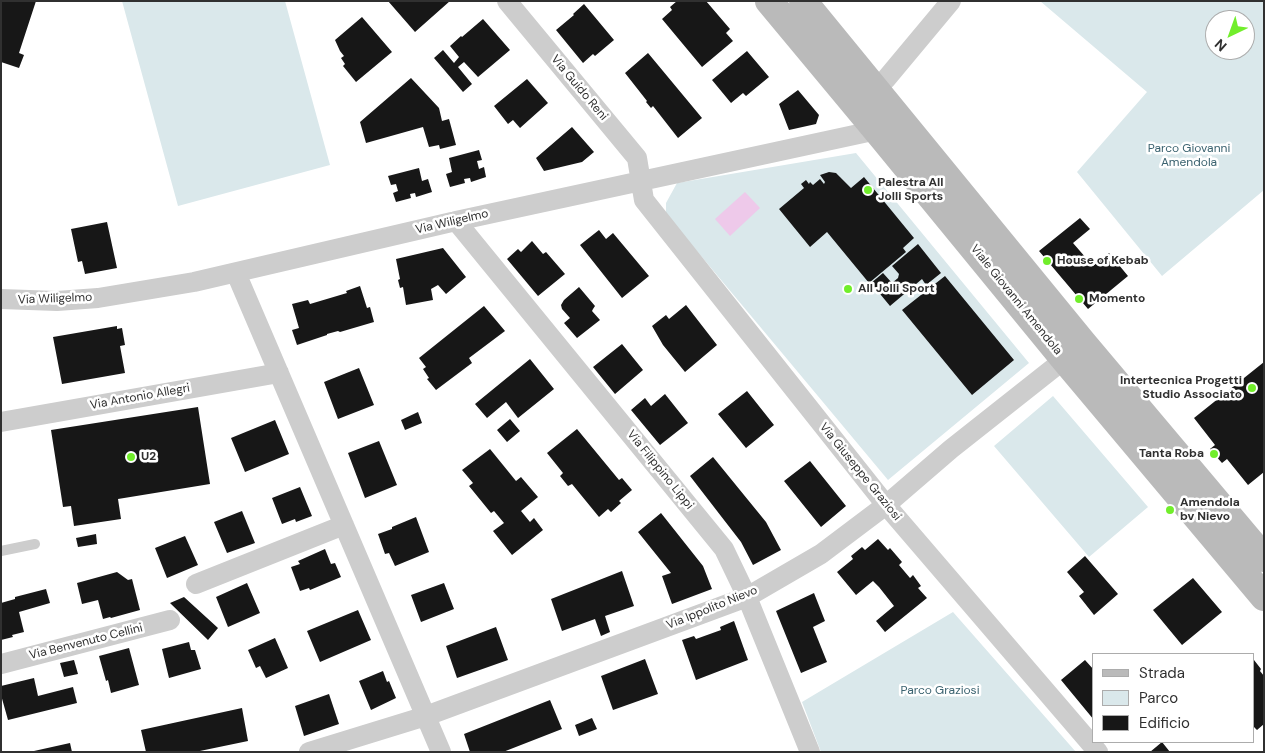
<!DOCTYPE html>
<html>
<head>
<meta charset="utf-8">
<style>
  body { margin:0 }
  #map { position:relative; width:1265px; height:753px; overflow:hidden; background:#fff; font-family:"DM Sans",sans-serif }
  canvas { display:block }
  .frame { position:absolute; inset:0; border:2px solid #303030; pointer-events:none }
  .legend { position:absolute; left:1092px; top:653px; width:162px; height:90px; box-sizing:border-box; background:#fff; border:1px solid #acacac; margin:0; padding:6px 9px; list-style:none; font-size:15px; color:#303030 }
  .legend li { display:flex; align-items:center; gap:10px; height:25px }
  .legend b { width:25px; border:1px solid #acacac }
  .north { position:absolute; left:1205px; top:10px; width:50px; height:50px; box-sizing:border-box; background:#fff; border:1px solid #acacac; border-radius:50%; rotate:222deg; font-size:14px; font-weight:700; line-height:20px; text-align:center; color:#303030 }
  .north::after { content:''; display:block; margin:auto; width:18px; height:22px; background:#71ee2b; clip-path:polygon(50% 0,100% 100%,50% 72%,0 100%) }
</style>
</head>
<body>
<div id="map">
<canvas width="1265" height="753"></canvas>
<div class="frame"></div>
<ul class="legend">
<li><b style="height:6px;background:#bababa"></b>Strada</li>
<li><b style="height:14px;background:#dae8eb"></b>Parco</li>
<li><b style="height:14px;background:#171717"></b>Edificio</li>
</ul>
<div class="north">N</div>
</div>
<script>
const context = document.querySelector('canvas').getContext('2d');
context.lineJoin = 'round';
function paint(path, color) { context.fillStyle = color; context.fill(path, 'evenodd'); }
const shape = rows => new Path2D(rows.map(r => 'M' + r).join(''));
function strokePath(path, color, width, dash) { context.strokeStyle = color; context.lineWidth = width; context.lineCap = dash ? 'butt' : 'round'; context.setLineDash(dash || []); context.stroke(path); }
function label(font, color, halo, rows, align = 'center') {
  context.font = font + ' "DM Sans",sans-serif'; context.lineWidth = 5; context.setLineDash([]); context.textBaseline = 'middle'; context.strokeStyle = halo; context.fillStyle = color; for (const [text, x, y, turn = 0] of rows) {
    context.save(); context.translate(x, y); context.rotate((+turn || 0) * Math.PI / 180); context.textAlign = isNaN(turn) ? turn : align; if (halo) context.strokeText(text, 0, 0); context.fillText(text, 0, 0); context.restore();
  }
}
const green = shape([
  [122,1,285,1,330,165,178,206],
  [1040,1,1264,1,1264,190,1162,276,1077,172,1147,92],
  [1215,20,1245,20,1245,50,1215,50],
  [856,153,1029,363,888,480,666,214,666,203,677,183],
  [1053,396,1148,507,1089,557,994,446],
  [953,612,1076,752,821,752,802,702]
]);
const water = shape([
  [745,192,760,208,730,236,715,219]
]);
const building = shape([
  [1,1,36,1,19,53,24,55,19,68,1,62],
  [388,1,450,1,415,32],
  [677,1,706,1,730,29,726,33,733,41,702,67,662,19,672,10,670,7],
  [584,4,614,40,595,56,593,54,583,63,556,30,574,15,573,14],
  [362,17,392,52,356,82,343,66,345,64,341,58,344,56,340,51,335,40],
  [483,19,510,50,478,77,464,62,458,67,472,84,463,92,434,58,443,50,454,63,459,57,450,46,461,36,462,37],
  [747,51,769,77,746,96,743,93,731,103,712,80],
  [648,53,702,118,678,138,653,106,651,108,646,102,647,101,625,73],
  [411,78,439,108,442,121,449,119,456,145,440,149,439,145,429,147,423,127,366,143,360,122],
  [527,79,548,103,520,128,513,120,508,124,494,106],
  [798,90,819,115,816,124,789,130,779,104],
  [572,127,594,152,582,162,544,171,536,158],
  [479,150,482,160,477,161,479,169,484,167,486,177,471,182,470,178,464,179,465,183,450,187,446,174,452,172,449,158],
  [419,168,422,181,428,179,432,192,416,197,415,193,410,194,411,198,396,202,393,193,398,191,396,184,391,185,388,176],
  [829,172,836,173,851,188,864,177,914,238,903,248,906,252,869,283,827,232,810,247,779,209,804,188,801,184,806,180,809,184,810,182,813,185,820,179,824,184,825,182,820,175],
  [1080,218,1090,229,1073,243,1093,266,1109,253,1128,276,1088,309,1039,251],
  [107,222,117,268,85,274,82,261,78,262,71,229],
  [599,230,606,239,613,233,649,276,622,298,580,245],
  [532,241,543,254,546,252,565,274,538,296,507,259,518,249,521,252],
  [918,244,941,273,926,285,922,279,890,306,871,283,883,273,892,283,898,278,899,274,892,266],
  [443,248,466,277,446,294,438,285,431,289,433,300,406,305,403,287,400,288,398,280,400,279,396,259],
  [945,276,1014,360,972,395,902,310],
  [360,286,367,308,370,307,374,322,340,332,338,331,327,334,327,335,297,345,292,330,299,328,292,304,308,300,310,304,347,293,346,291],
  [579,287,595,306,593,309,592,311,600,320,577,338,564,323,570,318,562,309,561,305,564,300],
  [686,305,717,345,685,372,663,345,652,326,666,315,669,319],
  [484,306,505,331,469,358,472,363,436,390,427,379,429,378,423,369,426,367,419,358],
  [117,326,117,329,122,328,125,345,120,346,125,373,62,384,53,337],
  [622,344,643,370,615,394,593,367],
  [530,359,554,389,518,418,506,402,487,418,475,404],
  [1264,362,1264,472,1248,485,1227,459,1222,463,1214,454,1210,449,1215,445,1194,418],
  [359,368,374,405,338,419,324,382],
  [747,391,774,425,746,448,718,414],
  [665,394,688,423,660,445,631,410,645,398,651,406],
  [198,407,210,484,118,499,121,519,74,526,71,506,63,507,51,430],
  [418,412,422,423,405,430,401,420],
  [510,419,520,431,507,442,497,430],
  [275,420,289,454,245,472,231,438],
  [577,429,619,480,622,478,632,490,619,501,621,503,611,512,608,509,599,517,572,484,568,486,560,476,563,473,547,453],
  [379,441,397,485,365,498,348,453],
  [490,449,516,481,521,477,538,497,521,511,530,522,534,518,543,530,512,555,493,531,504,523,494,511,491,513,469,486,473,483,462,470],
  [713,457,766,522,781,550,753,565,741,542,690,476],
  [810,461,846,506,821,527,784,481],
  [300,487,312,516,296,522,295,519,282,524,272,498],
  [242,511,255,543,227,553,214,522],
  [661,513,703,566,712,589,672,604,662,576,671,573,638,532],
  [416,517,429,552,395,566,389,553,385,554,378,534,392,529,392,527],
  [96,534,97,544,78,547,76,538],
  [185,536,198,565,167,578,155,548],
  [878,539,888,550,890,548,902,562,899,565,910,578,913,575,921,586,918,588,927,598,885,632,876,621,894,606,879,587,873,581,856,595,837,572,853,559,851,556,862,547,865,550],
  [325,549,331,564,335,563,341,577,310,590,309,588,300,591,291,567,300,564,298,561],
  [1085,556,1118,594,1094,615,1079,596,1084,592,1067,572],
  [622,571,634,606,605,616,610,632,601,636,595,619,562,631,551,599],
  [117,572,128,580,132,579,140,610,111,618,110,617,103,619,98,600,82,604,77,583],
  [1193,578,1222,612,1182,645,1153,610],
  [247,583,260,613,228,627,216,597],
  [444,583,454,609,421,622,411,595],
  [46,589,50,603,19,612,24,632,12,635,13,637,1,640,1,603,15,599,15,597],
  [814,593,825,621,813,627,827,662,801,673,776,611],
  [184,597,218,628,208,640,170,603],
  [358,610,371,640,320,662,307,631],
  [734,621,748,660,696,680,682,640,694,636,696,639,721,630,720,627],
  [496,627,508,660,457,678,446,646],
  [275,638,288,668,266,678,260,666,256,668,248,650],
  [189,642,191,650,195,650,201,669,169,678,162,649],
  [129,648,139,685,111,693,108,680,106,681,99,656],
  [645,659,658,694,613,710,601,676],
  [74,660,78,674,64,677,60,663],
  [1085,660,1094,670,1094,720,1061,680],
  [1254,660,1261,669,1260,671,1264,676,1264,724,1257,730,1254,727],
  [383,671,387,682,389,681,396,698,371,710,359,681],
  [34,678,38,696,73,687,77,703,8,720,1,695,1,686],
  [329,694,339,724,304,736,295,706],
  [550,700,562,729,503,752,470,752,464,734],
  [242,708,248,741,195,752,146,752,141,730],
  [592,718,597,729,579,736,575,725],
  [1162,742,1170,752,1150,752],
  [70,743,72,752,35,752,34,751]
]);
const lane = shape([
  [1,551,35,544]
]);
const street = shape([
  [507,1,637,158,644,200,886,505,1098,752],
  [875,89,886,79,951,1],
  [456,221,724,549,747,597,810,752],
  [236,273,441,752],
  [1,299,57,301,98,298,194,282,456,221,868,132,882,117],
  [1,422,279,373],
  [196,584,344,525],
  [1,664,170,620],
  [309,752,426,716,747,597,821,554,886,505,951,449,1075,351]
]);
const secondary = shape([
  [769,1,883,138,1064,359,1264,597],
  [803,1,1083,343,1264,558]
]);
const markers = [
  [868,190,5,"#71ee2b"],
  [1047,261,5,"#71ee2b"],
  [848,289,5,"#71ee2b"],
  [1079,299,5,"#71ee2b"],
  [1252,388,5,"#71ee2b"],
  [1214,454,5,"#71ee2b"],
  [131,457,5,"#71ee2b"],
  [1170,510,5,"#71ee2b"]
];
const streetNames = [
  ["Via Guido Reni",579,88,50],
  ["Via Wiligelmo",452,222,-13],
  ["Via Wiligelmo",55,299,-2],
  ["Viale Giovanni Amendola",1016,300,51],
  ["Via Antonio Allegri",140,397,-10],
  ["Via Filippino Lippi",660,470,51],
  ["Via Giuseppe Graziosi",860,472,51],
  ["Via Ippolito Nievo",712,608,-22],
  ["Via Benvenuto Cellini",86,642,-14]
];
const parkNames = [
  ["Parco Giovanni",1189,149],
  ["Amendola",1189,163],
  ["Parco Graziosi",940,691]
];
const poiNames = [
  ["Palestra All",878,183],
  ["Jolli Sports",878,197],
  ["House of Kebab",1057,261],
  ["All Jolli Sport",858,289],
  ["Momento",1089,299],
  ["Intertecnica Progetti",1242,381,"right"],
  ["Studio Associato",1242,395,"right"],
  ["Tanta Roba",1204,454,"right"],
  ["U2",141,457],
  ["Amendola",1180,503],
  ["bv Nievo",1180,517]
];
paint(green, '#dae8eb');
paint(water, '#eec9ea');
paint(building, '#171717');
strokePath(lane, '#cdcdcd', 10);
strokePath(street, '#cdcdcd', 20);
strokePath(secondary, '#bababa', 28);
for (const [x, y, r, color] of markers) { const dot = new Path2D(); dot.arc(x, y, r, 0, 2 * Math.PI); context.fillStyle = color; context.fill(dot); strokePath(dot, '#fff', 2); }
label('12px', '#303030', '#fff', streetNames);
label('12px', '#3a626f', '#fff', parkNames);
label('bold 12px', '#303030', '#fff', poiNames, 'left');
</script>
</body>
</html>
